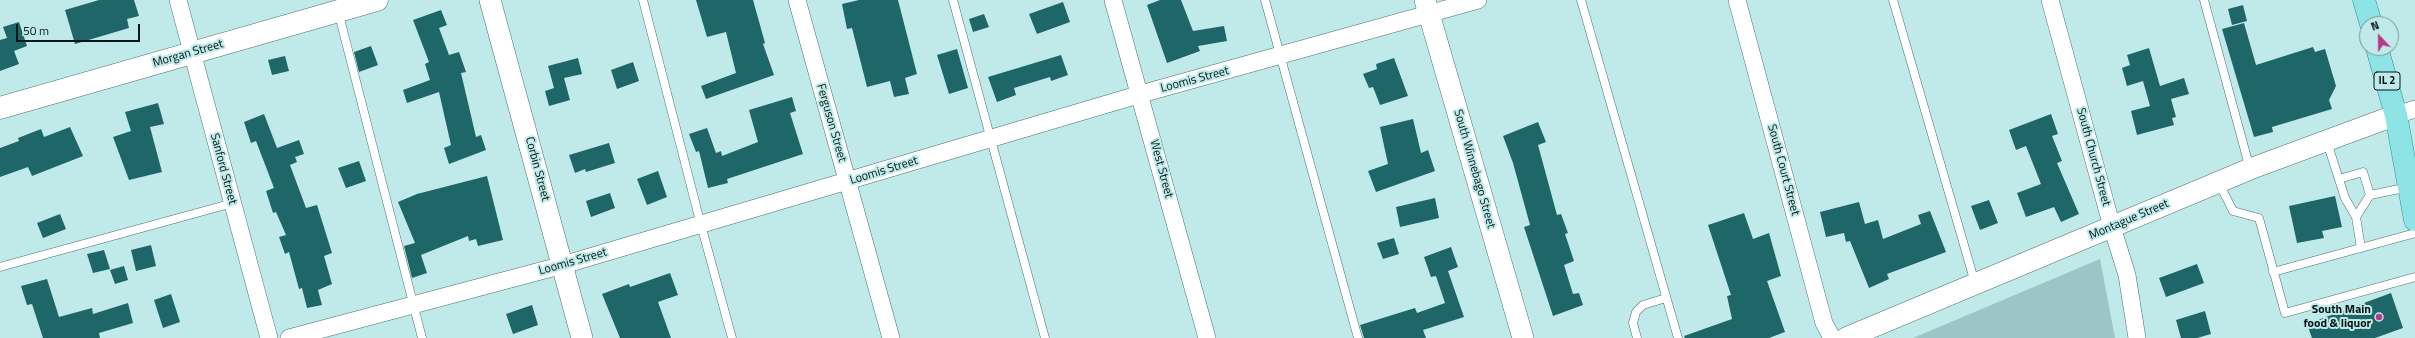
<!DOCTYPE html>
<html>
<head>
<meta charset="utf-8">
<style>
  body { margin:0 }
  #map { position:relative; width:2415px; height:338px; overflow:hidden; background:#c0eaea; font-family:"Titillium Web",sans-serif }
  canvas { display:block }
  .north { position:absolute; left:2359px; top:16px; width:40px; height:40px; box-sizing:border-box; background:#c0eaea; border:1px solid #769595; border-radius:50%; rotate:338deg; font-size:11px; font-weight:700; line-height:16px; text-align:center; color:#061616 }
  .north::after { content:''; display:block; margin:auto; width:14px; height:18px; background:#b73986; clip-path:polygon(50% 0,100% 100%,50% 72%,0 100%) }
  .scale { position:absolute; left:16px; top:24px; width:124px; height:18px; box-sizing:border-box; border:2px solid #061616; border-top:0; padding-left:5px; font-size:12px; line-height:14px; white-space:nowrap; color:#061616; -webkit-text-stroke:3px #c0eaea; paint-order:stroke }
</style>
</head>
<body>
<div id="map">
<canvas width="2415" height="338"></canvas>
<div class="north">N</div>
<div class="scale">50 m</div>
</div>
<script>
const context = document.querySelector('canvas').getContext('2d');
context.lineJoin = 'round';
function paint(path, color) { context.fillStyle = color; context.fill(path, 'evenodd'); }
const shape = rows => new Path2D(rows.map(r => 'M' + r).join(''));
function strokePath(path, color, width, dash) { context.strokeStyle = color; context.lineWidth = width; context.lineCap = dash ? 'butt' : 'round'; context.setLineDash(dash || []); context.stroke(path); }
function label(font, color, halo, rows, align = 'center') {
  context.font = font + ' "Titillium Web",sans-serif'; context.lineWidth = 4; context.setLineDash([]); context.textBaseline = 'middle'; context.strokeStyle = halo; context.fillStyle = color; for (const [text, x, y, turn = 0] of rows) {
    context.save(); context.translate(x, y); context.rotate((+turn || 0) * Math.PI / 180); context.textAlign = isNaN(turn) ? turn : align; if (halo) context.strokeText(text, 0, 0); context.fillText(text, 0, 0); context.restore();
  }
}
const green = shape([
  [2100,259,2115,338,1913,338]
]);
const building = shape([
  [99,0,134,0,139,16,127,19,129,28,75,44,65,10],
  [696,0,753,0,765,43,763,44,774,75,706,99,701,86,736,73,726,32,707,37],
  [859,0,898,0,917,74,905,78,909,94,894,97,890,81,867,87,852,28,847,29,842,4],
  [1160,0,1181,0,1193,31,1224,26,1227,41,1198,46,1200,51,1167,63,1147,5],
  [1063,2,1070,22,1037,34,1029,14],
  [2243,5,2247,21,2232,25,2228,9],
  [441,10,447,25,439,28,449,55,459,52,466,72,461,73,476,137,481,135,486,150,449,164,444,148,451,145,439,92,407,103,403,90,430,80,425,64,429,62,413,20],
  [984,14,989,27,973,32,969,19],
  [19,22,27,46,14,51,19,64,0,71,0,40,7,38,3,27],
  [2244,23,2256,65,2313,47,2315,52,2325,49,2336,86,2329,100,2332,109,2272,127,2273,132,2254,137,2222,29],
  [371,46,378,65,359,72,354,52],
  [2149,48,2160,86,2184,78,2189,94,2171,99,2176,117,2172,118,2174,125,2137,135,2131,111,2150,106,2143,81,2127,86,2122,68,2130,65,2127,55],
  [957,49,968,88,949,94,937,55],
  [1061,55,1068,75,1051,81,1050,77,1014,88,1016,95,997,102,988,77],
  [285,56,289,71,272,75,268,60],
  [578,58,582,74,564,78,570,100,549,106,545,91,554,88,548,66],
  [1394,58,1408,96,1380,105,1373,87,1369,88,1363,74,1377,69,1376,64],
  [633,62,639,81,617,89,611,70],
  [792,97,796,111,790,113,803,154,727,179,728,183,708,188,699,151,696,152,689,134,707,128,716,153,721,151,722,156,758,142,749,110],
  [158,103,164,124,150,127,162,172,129,180,113,137,131,131,125,112],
  [264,114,277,148,299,140,304,154,295,157,297,162,290,165,306,208,317,205,332,253,324,256,332,284,318,290,322,305,307,308,302,288,299,289,289,252,285,254,279,237,286,235,276,212,273,213,266,191,274,188,256,141,251,143,244,122],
  [2051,114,2058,134,2052,136,2062,161,2057,163,2079,214,2061,222,2054,207,2026,217,2017,193,2041,184,2026,146,2016,150,2009,130],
  [1413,119,1421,153,1428,150,1435,171,1376,192,1368,171,1388,164,1380,127],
  [1538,122,1546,142,1538,145,1557,215,1561,214,1568,233,1565,234,1574,261,1564,265,1573,294,1579,293,1583,305,1553,316,1524,227,1530,225,1513,163,1503,136],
  [70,127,83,156,32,176,28,167,0,177,0,148,19,141,18,138,41,129,44,137],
  [609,143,615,163,586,172,585,169,575,173,569,155],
  [359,161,366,181,346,188,338,168],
  [658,171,667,197,647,205,637,179],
  [487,176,503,240,478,246,476,239,469,241,468,236,421,255,427,273,412,278,404,246,415,243,398,202,417,194],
  [610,193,615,208,591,217,586,201],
  [2335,196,2342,227,2322,231,2324,238,2297,243,2289,206],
  [1435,198,1439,218,1400,227,1396,207],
  [1989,200,1998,223,1980,230,1971,206],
  [1859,202,1865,224,1878,220,1883,239,1921,224,1918,215,1930,211,1946,252,1887,274,1889,279,1869,288,1850,241,1846,242,1844,233,1826,237,1820,212],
  [1744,213,1753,239,1769,233,1781,276,1767,281,1785,332,1769,338,1685,338,1684,336,1732,319,1727,296,1731,295,1708,225],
  [60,214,66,229,43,238,37,223],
  [1394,238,1399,254,1383,259,1377,243],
  [151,245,156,266,136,271,131,250],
  [1451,247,1458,267,1448,271,1464,317,1423,330,1426,338,1364,338,1360,325,1415,308,1417,313,1445,303,1436,276,1431,277,1424,257],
  [104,250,110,269,93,273,87,254],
  [2197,264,2204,283,2166,297,2159,278],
  [124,266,128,280,115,284,110,270],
  [670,273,678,295,658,302,671,338,620,338,602,294,629,284,630,287],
  [47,279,59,317,92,308,93,314,128,303,133,323,99,333,100,338,43,338,32,304,27,305,21,286],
  [2391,293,2403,328,2375,338,2312,338,2307,324],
  [171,294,180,322,163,328,154,300],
  [532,305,538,325,513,334,506,314],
  [2205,311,2211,334,2197,338,2181,338,2176,320]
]);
const service = shape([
  [643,0,701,225,732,338],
  [953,0,1045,338],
  [1265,0,1358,338],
  [1581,0,1678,338],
  [1893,0,1975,283],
  [2204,0,2250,169],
  [338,11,422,338],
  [2327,142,2345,198,2356,217],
  [2339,179,2363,172,2370,195],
  [2219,183,2233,211,2259,218,2285,313,2415,277],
  [2361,248,2356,217,2370,195,2409,187],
  [0,267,233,203],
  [2273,272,2415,233],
  [1637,338,1633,323,1636,312,1643,305,1666,298]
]);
const minor = shape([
  [178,0,269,338],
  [797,0,891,338],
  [1113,0,1207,338],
  [1737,0,1824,323,1832,338],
  [2050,0,2112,227,2127,275,2137,338],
  [2396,115,2415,109],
  [289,338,563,265,1141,94,1478,0]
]);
const tertiary = shape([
  [490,0,582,338],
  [1425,0,1523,338],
  [1846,338,2250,169,2396,115]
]);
const secondary = shape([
  [0,108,377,0]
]);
const primary = shape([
  [2364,0,2371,24],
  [2377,48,2396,115,2415,220]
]);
const markers = [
  [2379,317,4,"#b73986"]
];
const shields = [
  [2387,81,26]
];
const shieldNames = [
  ["IL 2",2387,81]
];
const streetNames = [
  ["Morgan Street",188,54,-16],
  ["Loomis Street",1195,80,-15],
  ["Ferguson Street",831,123,74],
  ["South Church Street",2093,157,75],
  ["Sanford Street",223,169,75],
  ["Corbin Street",537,169,75],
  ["West Street",1161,169,75],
  ["South Winnebago Street",1474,169,74],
  ["South Court Street",1783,170,75],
  ["Loomis Street",884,171,-17],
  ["Montague Street",2129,220,-23],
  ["Loomis Street",573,262,-16]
];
const poiNames = [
  ["South Main",2371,310],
  ["food & liquor",2371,324]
];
paint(green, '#9bc5c6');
paint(building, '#1e6667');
strokePath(service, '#4a7070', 9);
strokePath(minor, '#4a7070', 18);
strokePath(tertiary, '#4a7070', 22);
strokePath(secondary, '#4a7070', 23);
strokePath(primary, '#2d8f92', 23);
strokePath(service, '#fff', 8);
strokePath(minor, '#fff', 17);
strokePath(tertiary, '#fff', 21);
strokePath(secondary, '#fff', 22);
strokePath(primary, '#8ee3e5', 22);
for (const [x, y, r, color] of markers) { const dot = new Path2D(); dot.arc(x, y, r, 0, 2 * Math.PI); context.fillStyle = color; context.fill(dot); strokePath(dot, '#c0eaea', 1.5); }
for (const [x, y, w] of shields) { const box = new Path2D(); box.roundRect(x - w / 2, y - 9, w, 18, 3); context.fillStyle = '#c0eaea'; context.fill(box); strokePath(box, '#061616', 1); }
label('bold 11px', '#061616', null, shieldNames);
label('12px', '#061616', '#c0eaea', streetNames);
label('bold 12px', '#061616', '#c0eaea', poiNames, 'right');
</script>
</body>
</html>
